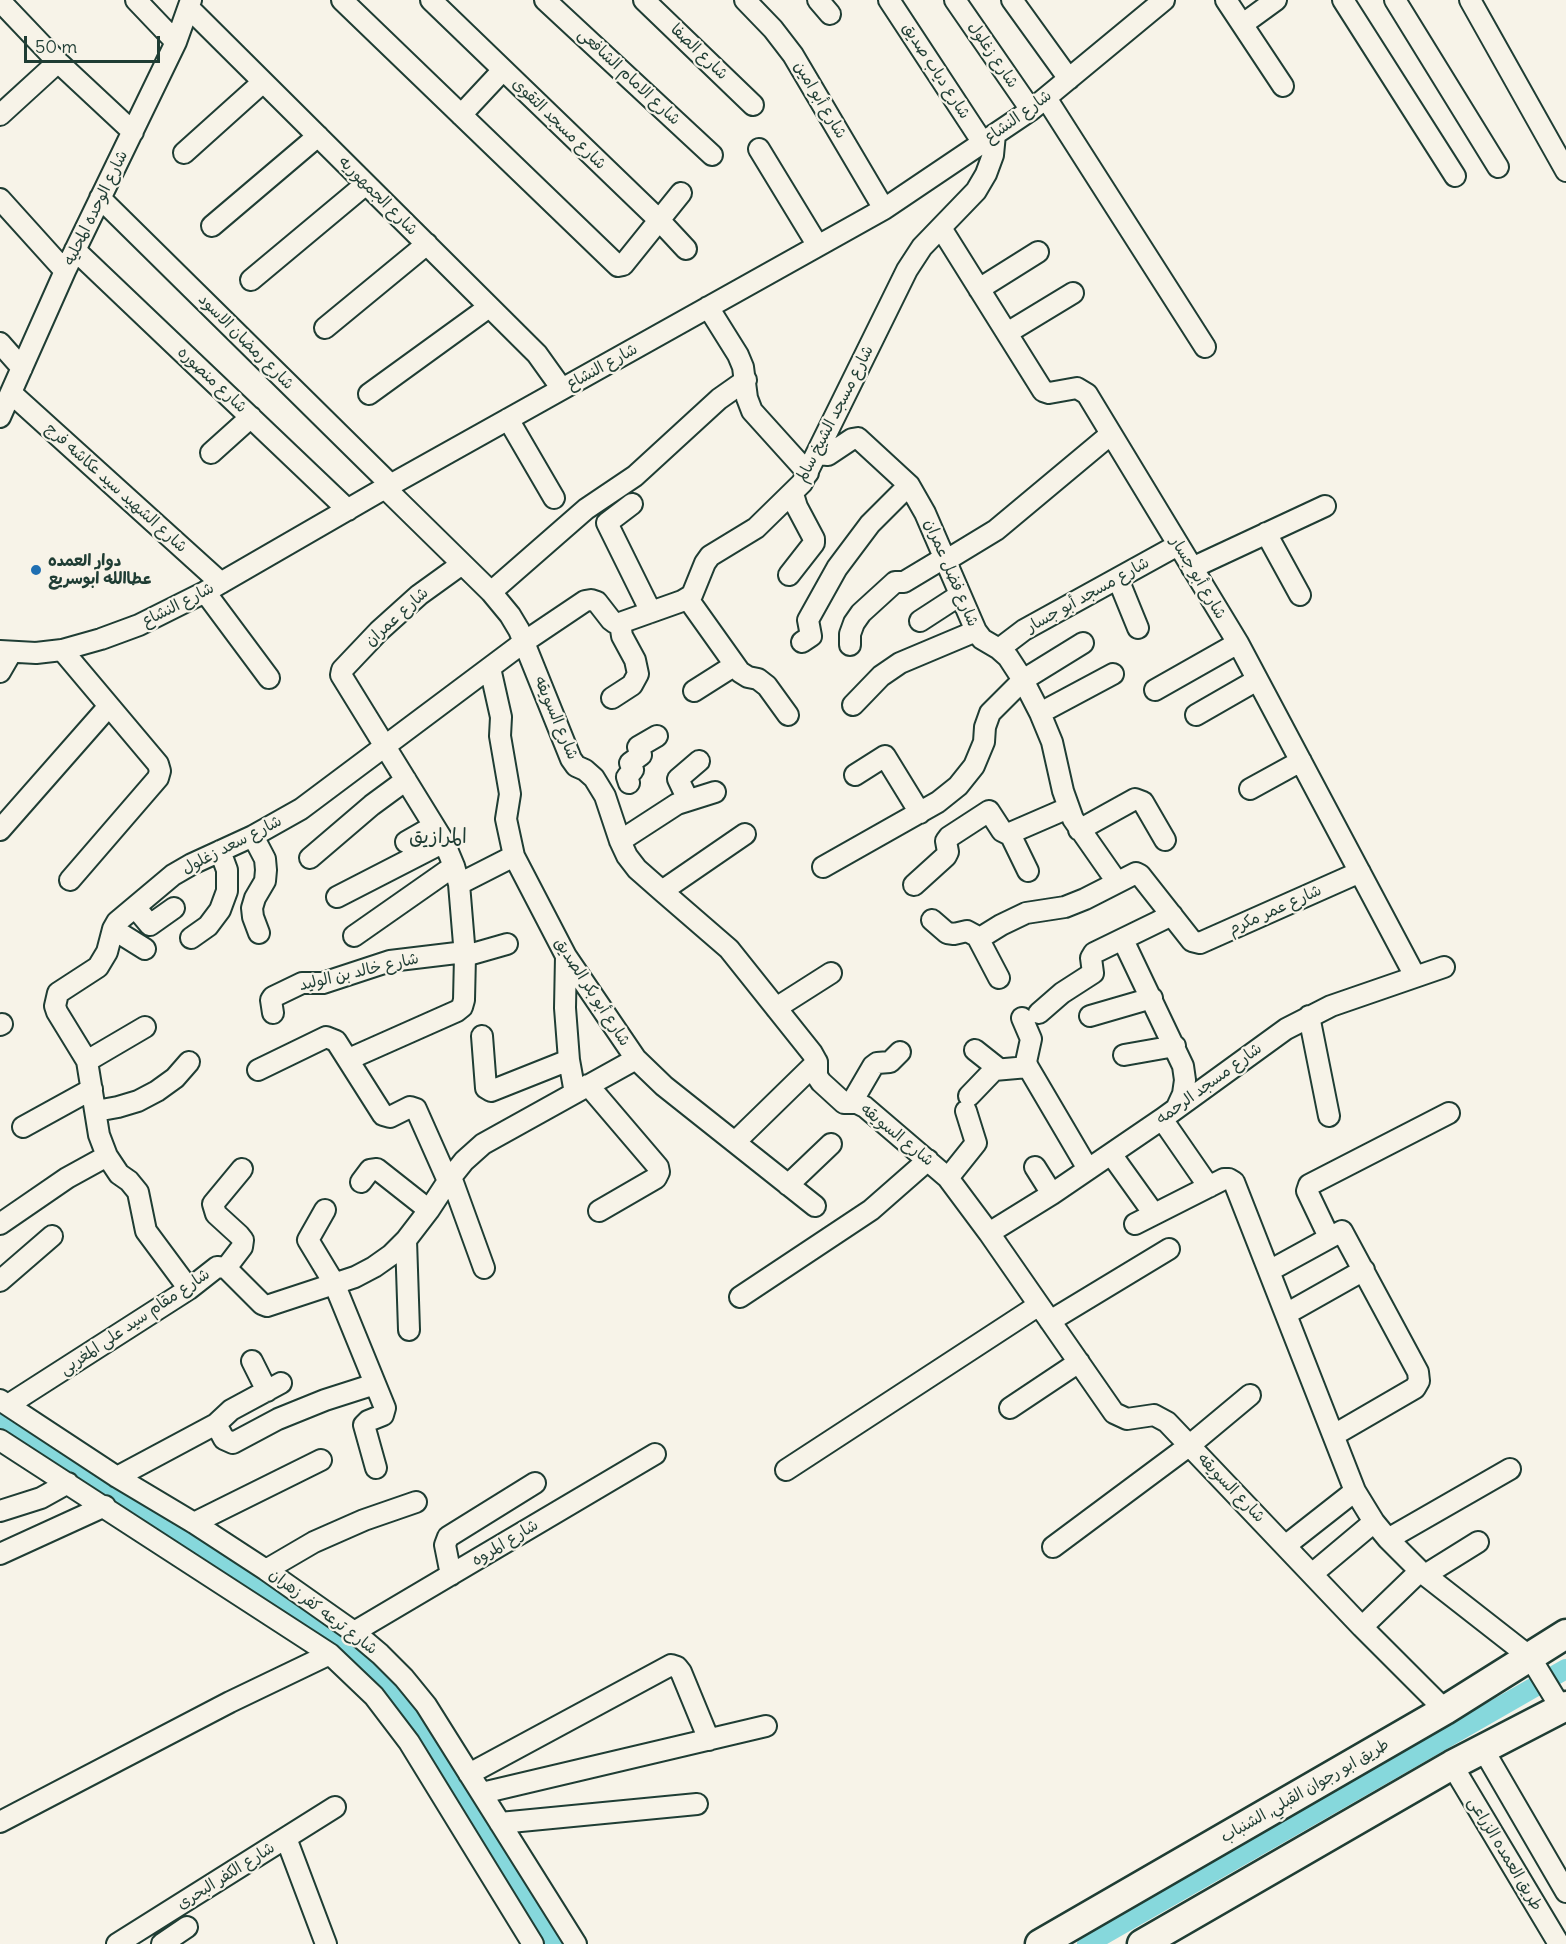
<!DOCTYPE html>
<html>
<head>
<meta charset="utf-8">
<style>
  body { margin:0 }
  #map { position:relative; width:1566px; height:1944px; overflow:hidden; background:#f7f3e8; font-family:Delius,sans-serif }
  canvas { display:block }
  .scale { position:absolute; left:24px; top:36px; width:136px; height:27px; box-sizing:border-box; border:3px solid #1f3d34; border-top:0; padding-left:8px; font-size:18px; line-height:21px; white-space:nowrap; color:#1f3d34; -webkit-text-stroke:4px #f7f3e8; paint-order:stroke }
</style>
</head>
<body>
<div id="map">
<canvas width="1566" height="1944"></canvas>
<div class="scale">50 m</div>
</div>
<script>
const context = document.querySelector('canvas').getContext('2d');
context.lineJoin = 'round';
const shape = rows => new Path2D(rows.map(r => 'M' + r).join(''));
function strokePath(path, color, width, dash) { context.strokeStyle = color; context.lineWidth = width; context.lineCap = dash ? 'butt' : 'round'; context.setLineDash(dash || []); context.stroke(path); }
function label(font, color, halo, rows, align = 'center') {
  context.font = font + ' Delius,"Playpen Sans Arabic",sans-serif'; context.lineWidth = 4.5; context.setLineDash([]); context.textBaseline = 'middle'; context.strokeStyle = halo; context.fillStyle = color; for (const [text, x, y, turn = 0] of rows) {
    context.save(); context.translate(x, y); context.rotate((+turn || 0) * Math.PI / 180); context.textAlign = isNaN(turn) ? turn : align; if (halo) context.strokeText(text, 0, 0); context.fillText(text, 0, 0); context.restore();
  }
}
const canal = shape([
  [0,1422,292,1611,359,1656,426,1738,485,1825,556,1944],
  [1087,1944,1566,1669]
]);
const street = shape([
  [136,0,176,42],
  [342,0,618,266,623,265,681,193],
  [431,0,659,220,686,249],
  [545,0,712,155],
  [644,0,753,105],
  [745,0,773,29,793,55,884,209],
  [818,0,830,14],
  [889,0,983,143],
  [955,0,1031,110],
  [1012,0,1069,79],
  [1226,0,1283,86],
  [1343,0,1455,176],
  [1395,0,1498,167],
  [1470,0,1566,171],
  [0,1,58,62,133,132],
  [189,8,537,354,562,389],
  [1243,24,1276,0],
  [1046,98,1205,347],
  [0,115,58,62],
  [461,115,503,70],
  [759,149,818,246],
  [184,153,263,82],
  [100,198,391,485],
  [0,199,65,271],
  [212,226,318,136],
  [941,228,1043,391,1049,393,1077,388,1087,394,1238,643,1415,976],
  [75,250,348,510],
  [251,280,366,184],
  [979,289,1038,252],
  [708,307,738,355,743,367,747,398,752,411,808,473],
  [325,328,427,244],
  [1007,333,1073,293],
  [0,343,22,368],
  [11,393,221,583],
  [369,394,489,307],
  [0,417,65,271,176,42,191,0],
  [508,419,554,498],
  [211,453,251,417],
  [817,454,828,455,852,439,858,438,909,485,925,513,976,631,982,639,999,649,1008,657,1023,680,1040,713,1052,742,1063,791,1073,819,1117,882],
  [385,488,491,592,510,615,519,630,571,759,576,766,585,770,594,778,605,796,620,841,627,856,637,869,662,891,729,949,812,1053,817,1062,817,1076,821,1082,844,1103,857,1103,865,1107,948,1178,989,1233,1114,1413,1127,1419,1154,1415,1167,1422,1362,1627,1445,1710],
  [632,504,607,523,651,612],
  [1266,533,1300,595],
  [945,561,996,530,1111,434],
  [1192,568,1325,506],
  [789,575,814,543,814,539,797,507,793,494],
  [1118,579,1138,628],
  [205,592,269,678],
  [491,592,586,509,635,476,719,399,746,380],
  [688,599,740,672,748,677,758,679,767,686,788,715],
  [920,621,960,595],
  [802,642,811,636,808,620,837,568,870,524,909,485],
  [850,645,850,634,854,623,861,613,895,582,904,582,944,558],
  [999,649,1024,630,1178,545],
  [62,650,158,764,160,771,158,778,70,880],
  [0,651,36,653,62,650,101,639,139,625,205,592,385,488,884,209,1031,110,1164,0],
  [490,668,501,717,500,736,510,794,506,819,514,856,566,956,636,1059,664,1086,815,1206],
  [0,672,11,653],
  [1155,690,1238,643],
  [694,691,735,665],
  [612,698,632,685,638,674,635,660,622,636,620,623],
  [853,705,881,676,900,663,976,631],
  [1040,713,1113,674],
  [1196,715,1257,680],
  [855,775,885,756,920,813],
  [629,783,627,777,633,770,630,763,641,755,638,747,657,736],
  [1250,789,1301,761],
  [688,800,678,779,699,761],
  [0,830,109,706],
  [1079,830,1135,799,1143,802,1165,840],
  [1010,834,1028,871],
  [253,836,265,859,266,870,265,881,255,898,252,908,253,917,259,933],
  [620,841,677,804,715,792],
  [406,842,434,826],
  [310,858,372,805,406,780],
  [823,867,938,802,958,786,974,766,984,742,985,727,990,713,1023,680,1083,643],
  [459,884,514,856],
  [914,885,946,856,948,852,946,841,949,837,989,811,1002,831,1008,834,1068,808],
  [662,891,745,834],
  [337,897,444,842],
  [135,907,150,925,174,908],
  [932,920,947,933,954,934,967,931,980,938,1001,925,1026,913,1065,907,1085,899,1136,873,1140,875,1192,941,1200,943,1360,872],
  [113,929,145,949],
  [354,936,454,866],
  [191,938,208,926,220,910,227,891,227,870,220,851],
  [978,938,999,978],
  [1123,940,1183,1066,1185,1080,1183,1094,1177,1107],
  [465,956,507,944],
  [566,956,565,1008,569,1060,575,1093],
  [776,1008,831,973],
  [273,1013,271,1000,273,997,302,983,323,983,390,961,465,952],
  [1039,1013,1062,993,1093,973,1091,958,1094,953,1172,915],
  [1090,1016,1152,998],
  [1309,1016,1329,1116],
  [1022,1018,1031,1039,1026,1062,1028,1067,1088,1169],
  [0,1025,2,1024],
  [482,1036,486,1088,491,1091,569,1060],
  [975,1050,999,1069],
  [1124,1055,1175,1046],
  [349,1059,457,1011,462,1007,464,1000,465,956,459,884,454,866,444,842,341,675,342,670,379,631,419,595,462,564],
  [87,1061,145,1027],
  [258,1070,326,1037,336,1041,383,1115,390,1117,410,1107,416,1109,448,1181],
  [588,1085,658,1167,659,1172,656,1178,599,1211],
  [969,1096,994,1070,1028,1067],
  [852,1102,873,1066,877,1063,890,1062,900,1052],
  [96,1111,118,1107,138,1101,157,1091,175,1078,189,1062],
  [1162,1119,1209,1187],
  [23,1127,92,1089],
  [735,1142,817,1062],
  [1111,1154,1154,1214],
  [1035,1167,1052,1194],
  [451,1177,484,1268],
  [948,1178,976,1143,966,1111],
  [361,1182,370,1170,377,1169,429,1210],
  [788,1185,831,1144],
  [325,1210,308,1240,334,1283,385,1408,383,1415,368,1421,364,1425,376,1468],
  [0,1224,67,1178,107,1156],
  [1135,1224,1224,1179,1229,1179,1234,1182,1355,1491,1374,1522,1388,1539,1420,1571,1530,1657,1561,1708],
  [989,1233,1052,1194,1162,1119,1286,1029,1331,1006,1444,967],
  [1329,1237,1307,1191,1309,1185,1449,1113],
  [406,1240,409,1330],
  [226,1268,242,1247,243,1240,239,1235,216,1214,213,1204,242,1169],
  [1269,1271,1342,1231,1418,1372,1419,1381,1415,1388,1334,1435],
  [0,1281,52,1236],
  [189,1289,146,1231,138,1192,129,1181,119,1174,107,1156,99,1135,87,1061,57,1012,55,1006,58,993,98,967,107,952,113,929,117,922,173,875,192,864,253,836,301,809,524,642,585,601,591,600,597,602,611,620,615,623,620,623,682,601,692,595,705,563,710,556,756,528,802,483,907,270,922,247,976,191,986,174,993,155,995,134],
  [740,1297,871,1210,928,1160],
  [1286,1314,1364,1270],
  [1050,1321,1169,1249],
  [252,1361,267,1391],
  [0,1400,117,1477,194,1523,266,1570,354,1632,380,1654,404,1678,426,1705,576,1944],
  [8,1405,189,1289,217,1267,226,1268,262,1304,267,1306,355,1277,374,1267,391,1255,406,1240,429,1210,448,1181,464,1161,483,1144,636,1059],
  [1010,1408,1079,1362],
  [216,1424,224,1439,233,1443,278,1419,325,1400,375,1384],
  [0,1440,330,1654,374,1696,409,1742,533,1944],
  [786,1470,1039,1305],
  [117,1477,216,1424,231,1410,281,1383],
  [0,1511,41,1498,68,1483],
  [194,1523,321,1460],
  [1388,1539,1510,1469],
  [1285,1546,1355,1491],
  [1053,1547,1190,1445,1250,1395],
  [0,1554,105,1506],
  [266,1570,314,1542,364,1520,416,1502],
  [1312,1574,1374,1522],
  [451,1575,445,1545,448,1537,535,1483],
  [1425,1575,1478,1542],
  [1362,1627,1420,1571],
  [354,1632,655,1454],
  [1483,1749,1566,1892],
  [1452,1765,1559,1944],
  [469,1774,671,1665,677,1667,681,1672,709,1740],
  [482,1793,766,1726],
  [0,1822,230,1702,330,1654],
  [500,1823,697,1804],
  [286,1838,326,1944],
  [117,1944,335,1807],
  [162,1944,187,1927]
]);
const secondary = shape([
  [1040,1944,1445,1710,1566,1634],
  [1142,1944,1452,1765,1566,1706]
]);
const markers = [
  [36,570,6,"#1f6fb2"]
];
const streetNames = [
  ["شارع الصفا",699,52,44],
  ["شارع زغلول",993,55,56],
  ["شارع دياب صديق",936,71,57],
  ["شارع الامام الشافعى",629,77,43],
  ["شارع أبو امين",820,100,59],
  ["شارع النشاع",1018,117,-36],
  ["شارع مسجد التقوى",559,124,44],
  ["شارع الجمهوريه",378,196,45],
  ["شارع الوحده المحليه",96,208,-64],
  ["شارع رمضان الاسود",246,342,45],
  ["شارع النشاع",602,367,-29],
  ["شارع منصوره",212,380,43],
  ["شارع مسجد الشيخ سالم",835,414,-63],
  ["شارع الشهيد سيد عكاشه فرج",116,488,42],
  ["شارع فضل عمران",951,573,67],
  ["شارع أبو جسار",1198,578,59],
  ["شارع مسجد أبو جسار",1088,595,-29],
  ["شارع النشاع",178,605,-27],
  ["شارع عمران",397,617,-42],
  ["شارع السويقه",556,718,67],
  ["شارع سعد زغلول",232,845,-27],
  ["شارع عمر مكرم",1275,910,-24],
  ["شارع خالد بن الوليد",359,972,-13],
  ["شارع أبو بكر الصديق",592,992,57],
  ["شارع مسجد الرحمه",1209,1084,-36],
  ["شارع السويقه",897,1135,39],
  ["شارع مقام سيد على المغربى",135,1322,-34],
  ["شارع السويقه",1231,1488,46],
  ["شارع المروه",505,1543,-31],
  ["شارع ترعه كفر زهران",323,1612,37],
  ["طريق ابو رجوان القبلي, الشنباب",1305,1791,-30],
  ["طريق العمده الزراعى",1505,1854,59],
  ["شارع الكفر البحرى",226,1876,-32]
];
const poiNames = [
  ["دوار العمده",48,561],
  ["عطاالله ابوسريع",48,579]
];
const quarterNames = [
  ["المرازيق",438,837]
];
strokePath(canal, '#86d8dc', 20);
strokePath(street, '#1f3d34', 24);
strokePath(secondary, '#1f3d34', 33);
strokePath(street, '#f7f3e8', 20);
strokePath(secondary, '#f7f3e8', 28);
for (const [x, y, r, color] of markers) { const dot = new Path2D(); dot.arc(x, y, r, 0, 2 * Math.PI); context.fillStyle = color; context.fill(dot); strokePath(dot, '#f7f3e8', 2); }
label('16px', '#1f3d34', '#f7f3e8', streetNames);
label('bold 16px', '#1f3d34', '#f7f3e8', poiNames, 'left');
label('20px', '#1f3d34', '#f7f3e8', quarterNames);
</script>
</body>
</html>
